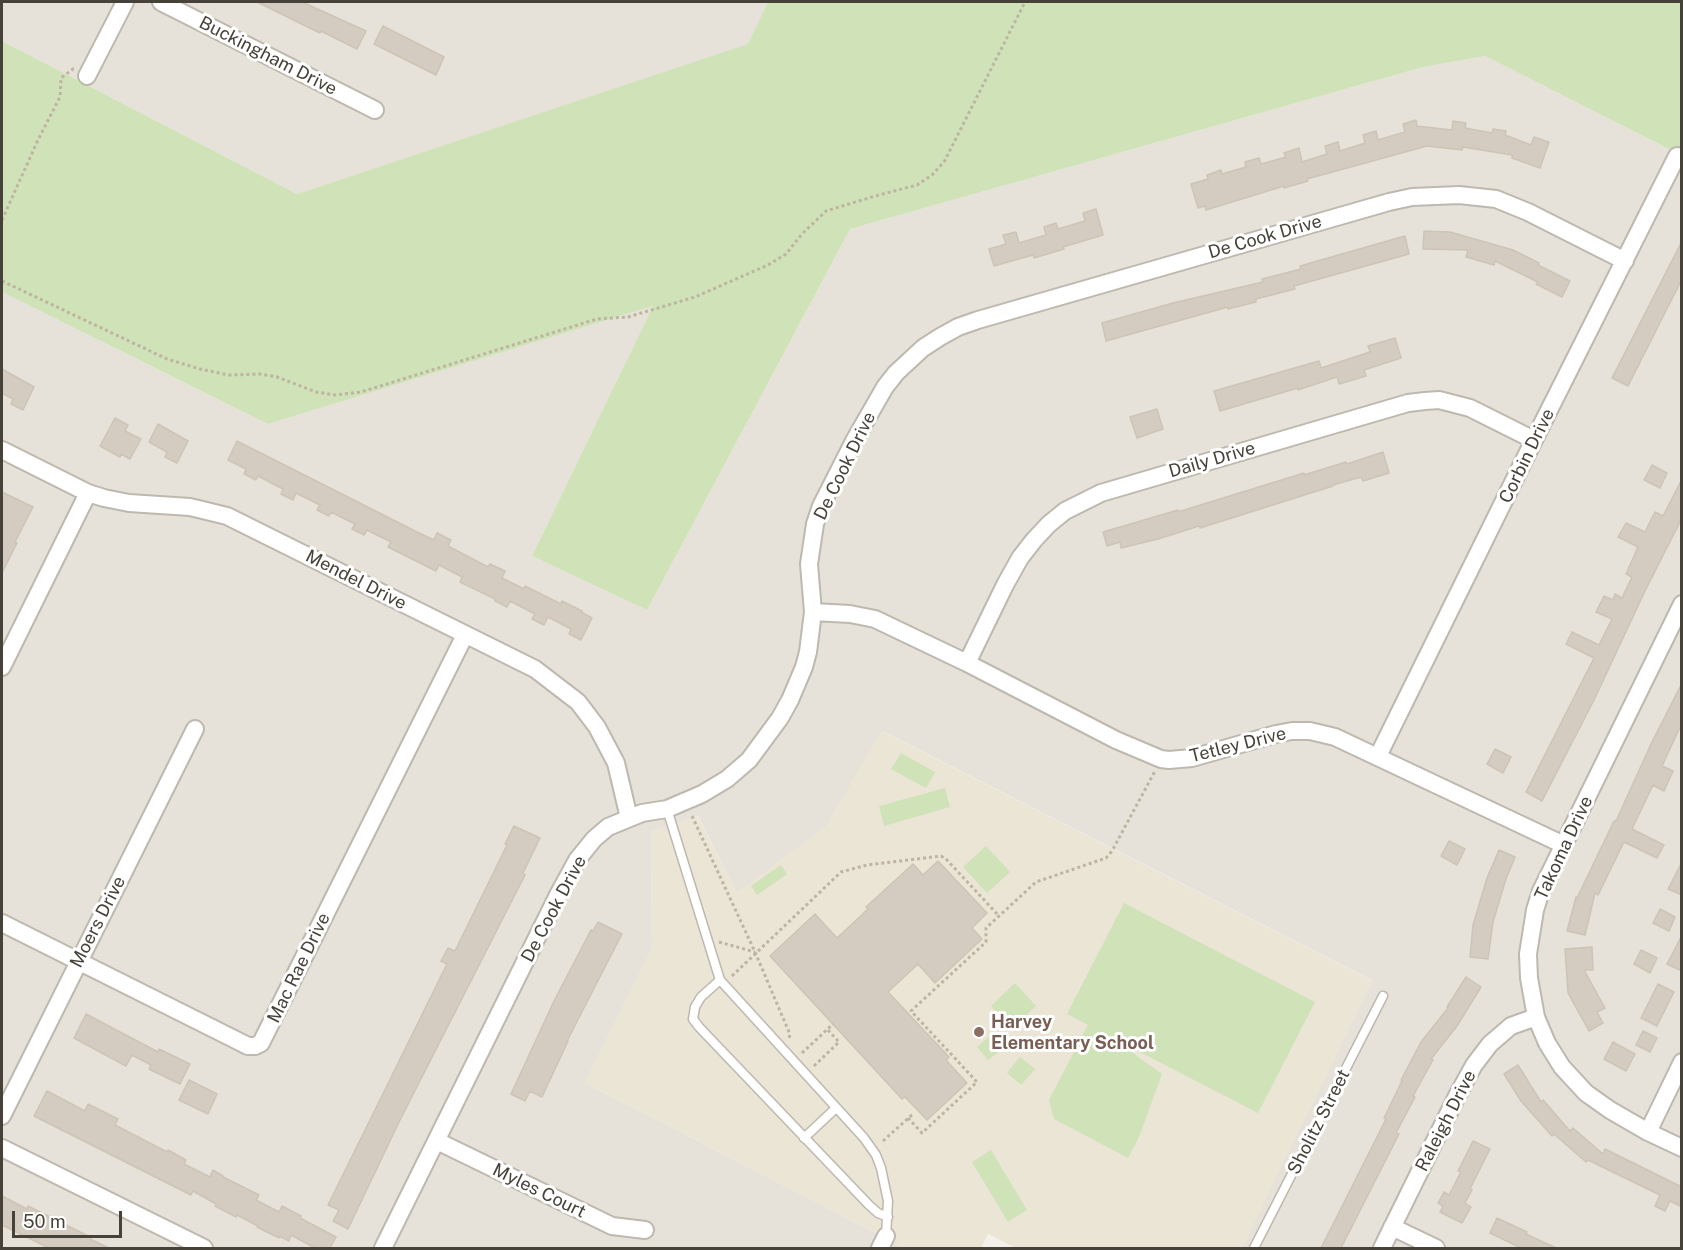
<!DOCTYPE html>
<html>
<head>
<meta charset="utf-8">
<style>
  body { margin:0 }
  #map { position:relative; width:1683px; height:1250px; overflow:hidden; background:#f3f1ea; font-family:"Public Sans",sans-serif }
  canvas { display:block }
  .frame { position:absolute; inset:0; border:3px solid #464139; pointer-events:none }
  .scale { position:absolute; left:12px; top:1211px; width:110px; height:27px; box-sizing:border-box; border:3px solid #464139; border-top:0; padding-left:8px; font-size:18px; line-height:21px; white-space:nowrap; color:#464139; -webkit-text-stroke:4px #fff; paint-order:stroke }
</style>
</head>
<body>
<div id="map">
<canvas width="1683" height="1250"></canvas>
<div class="frame"></div>
<div class="scale">50 m</div>
</div>
<script>
const context = document.querySelector('canvas').getContext('2d');
context.lineJoin = 'round';
function paint(path, color) { context.fillStyle = color; context.fill(path, 'evenodd'); }
const shape = rows => new Path2D(rows.map(r => 'M' + r).join(''));
function strokePath(path, color, width, dash) { context.strokeStyle = color; context.lineWidth = width; context.lineCap = dash ? 'butt' : 'round'; context.setLineDash(dash || []); context.stroke(path); }
function label(font, color, halo, rows, align = 'center') {
  context.font = font + ' "Public Sans",sans-serif'; context.lineWidth = 6; context.setLineDash([]); context.textBaseline = 'middle'; context.strokeStyle = halo; context.fillStyle = color; for (const [text, x, y, turn = 0] of rows) {
    context.save(); context.translate(x, y); context.rotate((+turn || 0) * Math.PI / 180); context.textAlign = isNaN(turn) ? turn : align; if (halo) context.strokeText(text, 0, 0); context.fillText(text, 0, 0); context.restore();
  }
}
const residential = shape([
  [2,2,768,2,749,44,297,194,2,41],
  [1485,56,1681,155,1681,1248,1241,1248,1372,980,882,731,826,827,737,893,698,816,651,832,652,949,585,1083,905,1248,2,1248,2,292,268,424,653,306,532,556,647,610,850,229,1423,67]
]);
const education = shape([
  [881,731,1373,981,1241,1248,1016,1248,988,1234,981,1248,905,1248,585,1083,652,949,651,832,697,816,737,892,826,827]
]);
const green = shape([
  [768,2,1681,2,1681,155,1485,56,1423,67,850,229,647,610,532,556,653,306,268,424,2,292,2,41,297,194,748,44],
  [901,753,935,772,926,788,891,769],
  [945,788,950,807,884,826,879,806],
  [986,846,1010,872,987,893,963,867],
  [781,865,787,874,757,895,751,886],
  [1124,903,1315,1002,1258,1113,1109,1036,1162,1074,1139,1137,1128,1158,1054,1119,1049,1100,1088,1025,1067,1014],
  [1015,983,1036,1006,1012,1029,991,1006],
  [994,1033,1005,1047,988,1060,977,1047],
  [1020,1057,1035,1069,1021,1085,1007,1073],
  [991,1150,1027,1210,1008,1222,972,1162]
]);
const building = shape([
  [257,2,302,2,366,31,357,49,321,31,320,33,257,2],
  [383,26,444,57,436,75,374,44,383,26],
  [1416,120,1417,126,1452,130,1453,121,1466,123,1465,128,1492,133,1493,129,1506,131,1505,135,1531,145,1534,137,1549,142,1540,168,1512,158,1512,155,1463,147,1462,150,1427,146,1307,179,1308,181,1284,188,1284,186,1206,210,1205,206,1198,208,1191,184,1208,179,1207,175,1221,170,1222,174,1246,167,1245,162,1259,158,1261,164,1286,157,1284,153,1299,148,1302,162,1327,154,1325,146,1338,142,1340,151,1365,143,1363,135,1376,131,1378,140,1405,132,1403,124,1416,120],
  [1096,209,1103,235,1063,247,1064,249,1034,258,1033,255,994,266,989,249,1006,244,1003,235,1016,232,1019,243,1046,235,1044,227,1056,223,1058,229,1085,221,1083,213,1096,209],
  [1424,231,1450,232,1513,250,1539,263,1538,265,1570,281,1562,297,1536,284,1538,282,1495,261,1494,265,1466,257,1468,250,1423,249,1424,231],
  [1405,236,1409,254,1294,286,1295,289,1256,299,1256,302,1228,309,1228,307,1106,341,1102,323,1173,303,1263,282,1262,279,1301,269,1300,266,1405,236],
  [1682,241,1682,279,1628,386,1612,378,1682,241],
  [1395,338,1401,358,1364,370,1366,376,1339,384,1337,377,1298,390,1298,388,1220,411,1214,391,1319,361,1321,368,1370,352,1368,346,1395,338],
  [2,369,34,387,23,410,11,404,13,399,2,393,2,369],
  [1157,409,1163,429,1137,438,1130,417,1157,409],
  [115,418,128,425,125,431,141,439,130,459,121,454,120,457,100,446,115,418],
  [158,424,188,441,177,463,165,457,167,452,149,442,158,424],
  [237,441,417,532,434,540,437,533,451,540,448,546,488,567,490,564,505,571,502,578,524,589,525,586,561,604,562,601,582,611,581,612,592,618,581,640,569,634,571,629,548,617,544,625,532,619,535,614,510,601,507,607,495,601,495,599,460,582,462,577,439,565,436,571,388,547,391,542,367,530,364,535,352,529,355,524,331,512,329,516,317,510,320,505,296,493,293,500,281,494,283,489,258,476,256,480,244,474,246,469,228,460,237,441],
  [1383,452,1389,473,1363,481,1361,477,1333,485,1333,486,1200,528,1199,526,1158,539,1121,548,1120,542,1107,546,1103,532,1178,510,1178,512,1304,473,1304,475,1346,462,1347,464,1383,452],
  [1652,465,1667,473,1660,488,1644,480,1652,465],
  [1682,479,1682,518,1645,591,1594,700,1542,801,1526,792,1594,658,1566,644,1572,632,1599,645,1612,619,1596,612,1604,596,1613,600,1615,594,1622,598,1632,577,1626,574,1638,547,1618,537,1626,523,1645,532,1655,512,1663,516,1682,479],
  [2,492,33,507,15,542,17,543,2,573,2,492],
  [1682,683,1682,723,1662,766,1673,771,1664,791,1653,785,1632,829,1664,845,1657,858,1624,842,1598,895,1595,893,1585,935,1567,931,1576,897,1577,898,1614,821,1616,821,1651,744,1682,683],
  [1495,749,1511,757,1503,773,1487,764,1495,749],
  [514,826,540,838,523,873,525,875,400,1120,348,1229,333,1221,339,1210,328,1205,447,964,441,961,448,948,455,951,507,845,505,844,514,826],
  [1449,841,1465,849,1457,865,1441,856,1449,841],
  [1499,850,1515,857,1506,879,1493,922,1488,959,1470,957,1473,925,1487,878,1499,850],
  [938,861,987,913,972,928,982,939,935,983,918,964,888,992,949,1057,946,1060,967,1083,927,1120,905,1097,902,1099,770,956,815,914,837,938,868,909,866,907,913,864,923,875,938,861],
  [1682,862,1682,895,1668,889,1682,862],
  [1660,909,1675,917,1669,931,1653,923,1660,909],
  [598,922,622,934,567,1041,568,1041,542,1097,530,1091,525,1101,511,1094,554,1001,591,930,593,931,598,922],
  [1682,935,1682,971,1667,964,1682,935],
  [1592,947,1593,970,1584,970,1605,1008,1597,1012,1603,1023,1589,1031,1568,993,1565,949,1592,947],
  [1641,950,1657,958,1650,973,1634,964,1641,950],
  [1466,977,1481,987,1457,1026,1431,1059,1433,1060,1413,1096,1415,1097,1396,1133,1399,1134,1341,1248,1321,1248,1386,1119,1384,1118,1402,1081,1401,1080,1421,1042,1448,1008,1447,1007,1466,977],
  [1658,984,1674,992,1657,1026,1641,1018,1658,984],
  [86,1014,158,1052,159,1049,190,1064,180,1084,149,1069,151,1065,132,1055,126,1066,74,1038,86,1014],
  [1643,1031,1657,1038,1650,1052,1636,1045,1643,1031],
  [1613,1042,1635,1054,1626,1071,1604,1059,1613,1042],
  [1518,1065,1541,1102,1543,1100,1570,1131,1573,1128,1603,1154,1605,1149,1682,1187,1682,1207,1670,1201,1665,1211,1655,1206,1660,1195,1588,1160,1586,1162,1554,1134,1552,1136,1521,1101,1504,1074,1518,1065],
  [189,1080,217,1094,208,1114,179,1100,189,1080],
  [47,1091,85,1111,88,1104,118,1119,115,1125,167,1152,168,1150,186,1160,184,1164,210,1177,213,1170,223,1176,223,1177,259,1195,256,1200,279,1212,282,1206,301,1216,300,1218,336,1237,330,1248,315,1248,291,1235,289,1241,279,1236,279,1238,257,1227,258,1226,237,1215,236,1217,215,1206,216,1204,193,1191,191,1195,34,1116,47,1091],
  [1473,1141,1490,1149,1470,1189,1472,1190,1465,1203,1471,1207,1462,1223,1440,1212,1443,1206,1438,1203,1444,1192,1449,1195,1461,1172,1458,1171,1473,1141],
  [2,1196,27,1209,28,1206,90,1237,90,1239,109,1248,49,1248,2,1225,2,1196],
  [1497,1218,1527,1232,1526,1234,1556,1248,1521,1248,1490,1233,1497,1218]
]);
const path = shape([
  [2,220,38,140,60,97,61,78,73,69,75,69],
  [2,281,167,359,200,369,229,375,260,374,277,377,316,392,335,395,361,392,597,319,628,317,695,297,768,265,786,254,802,234,826,211,875,196,917,185,932,175,944,162,1025,2],
  [692,816,755,952,789,1032,790,1035,789,1038],
  [719,942,755,952],
  [732,976,841,872,867,865,941,856,946,859,999,916],
  [802,1053,833,1024],
  [814,1066,839,1042,827,1029],
  [908,1118,922,1133,977,1082,911,1011,986,942,986,928,1036,882,1106,858,1112,851,1155,771],
  [883,1141,913,1114]
]);
const lane = shape([
  [667,809,720,980,864,1138,876,1155,881,1168,888,1201,886,1236],
  [720,980,701,997,695,1007,693,1019,699,1027,869,1205,878,1213,888,1217],
  [804,1138,836,1108],
  [1254,1248,1383,996]
]);
const street = shape([
  [161,2,375,110],
  [87,76,125,2],
  [2,450,88,493,104,498,129,503,190,507,227,516,535,669,578,702,597,727,616,763,629,818],
  [1682,604,1541,891,1535,910,1528,954,1529,978,1536,1017,1547,1043,1562,1067,1586,1093,1610,1110,1648,1132,1682,1148],
  [813,612,850,614,875,619,967,663,1116,740,1161,759,1169,760,1192,758,1276,734,1292,731,1310,731,1335,737,1564,845],
  [967,663,1005,585,1020,558,1034,540,1049,524,1065,511,1101,493,1408,403,1425,401,1439,400,1470,408,1534,440],
  [2,667,88,493],
  [1378,756,1534,440,1677,156],
  [2,923,248,1046,255,1046,261,1043,465,635],
  [2,1116,195,729],
  [1648,1132,1682,1062],
  [437,1141,612,1226,645,1230],
  [2,1148,204,1248],
  [1392,1227,1436,1248],
  [383,1248,559,893,577,860,594,839,608,827,642,813,667,809,702,794,727,779,749,760,780,718,790,700,804,667,808,652,813,612,809,564,815,524,821,506,854,441,885,387,896,373,923,348,940,337,958,327,978,320,1389,202,1412,197,1459,195,1496,199,1528,212,1625,261],
  [880,1248,886,1236],
  [1382,1248,1458,1094,1474,1065,1490,1044,1511,1026,1536,1017]
]);
const markers = [
  [979,1032,6,"#8d6e63"]
];
const streetNames = [
  ["Buckingham Drive",268,56,27],
  ["De Cook Drive",1265,237,-16],
  ["Corbin Drive",1527,456,-64],
  ["Daily Drive",1212,460,-16],
  ["De Cook Drive",845,466,-64],
  ["Mendel Drive",356,580,27],
  ["Tetley Drive",1238,745,-14],
  ["Takoma Drive",1564,848,-65],
  ["De Cook Drive",554,909,-62],
  ["Moers Drive",98,922,-63],
  ["Mac Rae Drive",299,968,-64],
  ["Raleigh Drive",1446,1121,-63],
  ["Sholitz Street",1319,1122,-63],
  ["Myles Court",539,1191,26]
];
const educationNames = [
  ["Harvey",991,1022],
  ["Elementary School",991,1043]
];
paint(residential, '#e6e2d9');
paint(education, '#ebe5d6');
paint(green, '#cfe2b8');
paint(building, '#d4ccc1');
strokePath(building, '#cdc4b5', 1.5);
strokePath(lane, '#beb8ae', 11);
strokePath(street, '#beb8ae', 20);
strokePath(path, '#beb4a1', 3, [3, 3]);
strokePath(lane, '#fff', 8);
strokePath(street, '#fff', 16);
for (const [x, y, r, color] of markers) { const dot = new Path2D(); dot.arc(x, y, r, 0, 2 * Math.PI); context.fillStyle = color; context.fill(dot); strokePath(dot, '#fff', 2); }
label('18px', '#464139', '#fff', streetNames);
label('bold 18px', '#785e54', '#fff', educationNames, 'left');
</script>
</body>
</html>
